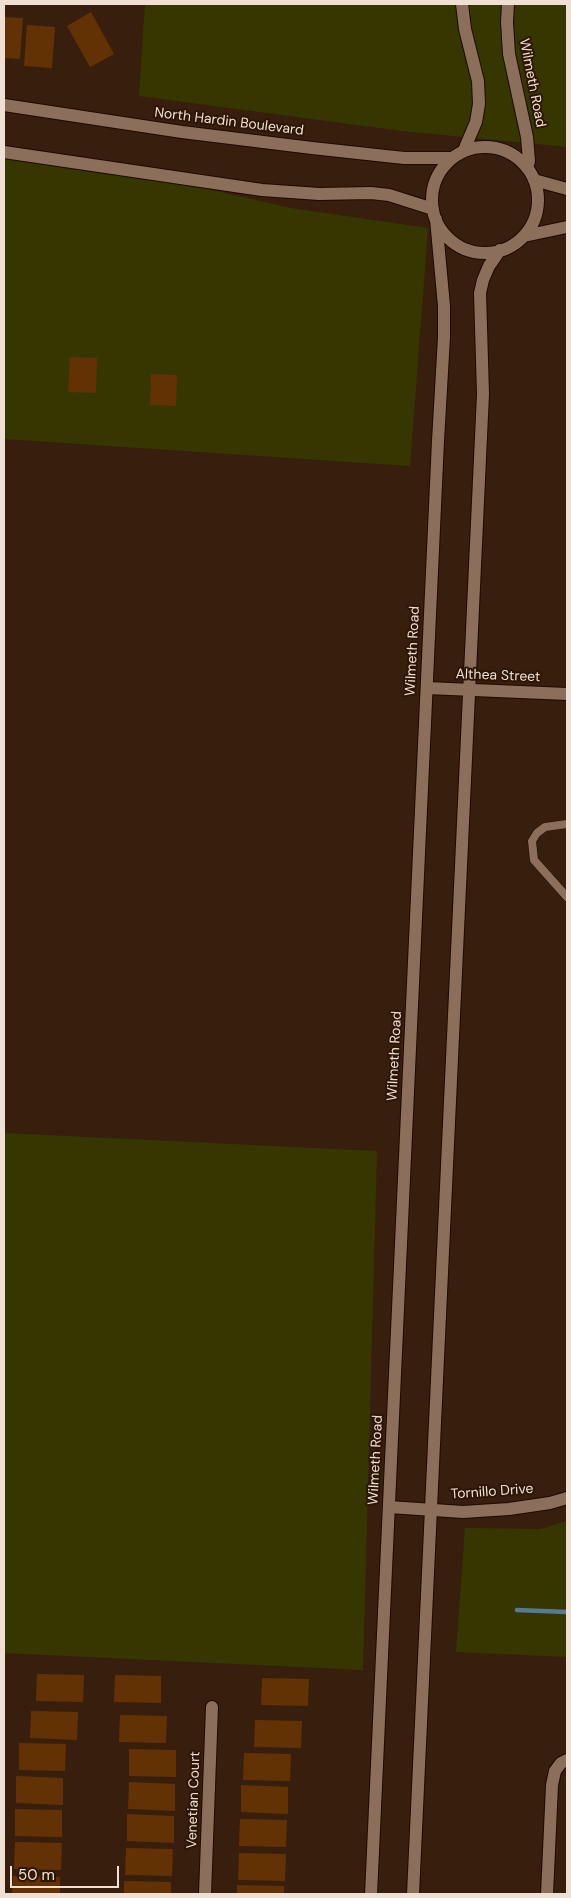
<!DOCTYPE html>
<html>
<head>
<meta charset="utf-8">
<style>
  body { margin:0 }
  #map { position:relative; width:571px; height:1898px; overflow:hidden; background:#381f0d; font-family:"DM Sans",sans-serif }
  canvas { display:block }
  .frame { position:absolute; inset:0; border:5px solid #f0dfd3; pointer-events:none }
  .scale { position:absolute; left:10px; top:1866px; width:109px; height:22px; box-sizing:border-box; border:2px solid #f0dfd3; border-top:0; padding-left:6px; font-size:15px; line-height:18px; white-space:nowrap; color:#f0dfd3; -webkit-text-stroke:4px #2d1504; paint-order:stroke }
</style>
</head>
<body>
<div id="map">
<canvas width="571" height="1898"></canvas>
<div class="frame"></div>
<div class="scale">50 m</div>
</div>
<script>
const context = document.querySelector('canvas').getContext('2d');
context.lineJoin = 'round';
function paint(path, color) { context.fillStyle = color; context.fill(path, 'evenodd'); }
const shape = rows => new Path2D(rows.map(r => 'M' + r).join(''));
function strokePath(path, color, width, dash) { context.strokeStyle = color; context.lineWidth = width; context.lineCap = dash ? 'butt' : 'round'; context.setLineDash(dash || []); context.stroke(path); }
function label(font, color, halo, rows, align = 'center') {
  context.font = font + ' "DM Sans",sans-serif'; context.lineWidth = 4; context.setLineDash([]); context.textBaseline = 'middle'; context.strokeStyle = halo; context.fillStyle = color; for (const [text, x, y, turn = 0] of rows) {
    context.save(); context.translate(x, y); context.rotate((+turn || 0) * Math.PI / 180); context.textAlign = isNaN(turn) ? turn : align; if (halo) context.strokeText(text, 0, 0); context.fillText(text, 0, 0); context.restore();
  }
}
const green = shape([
  [145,4,567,4,567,147,402,131,139,96],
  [4,150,111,167,291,208,428,228,410,466,4,439],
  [4,1133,377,1151,363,1670,4,1653],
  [567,1521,567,1657,456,1652,465,1528,540,1529]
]);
const stream = shape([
  [517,1610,567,1612]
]);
const building = shape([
  [91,12,114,54,90,67,67,26],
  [4,17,23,18,20,59,4,58],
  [27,25,55,27,52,68,24,66],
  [70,357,97,358,96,393,68,392],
  [151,374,177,375,176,406,150,405],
  [37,1674,84,1675,83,1702,36,1701],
  [115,1675,161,1676,161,1703,114,1702],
  [262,1678,309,1679,308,1706,261,1705],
  [31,1711,78,1712,77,1740,30,1738],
  [120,1715,167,1716,166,1743,119,1742],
  [255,1720,302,1721,301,1748,254,1747],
  [19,1743,66,1744,65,1771,19,1770],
  [129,1749,176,1750,176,1777,129,1776],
  [244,1753,291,1754,290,1781,243,1780],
  [16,1776,63,1778,63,1805,16,1803],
  [129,1782,175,1784,175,1811,128,1809],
  [241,1785,288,1787,288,1814,241,1812],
  [15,1809,62,1810,62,1837,15,1836],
  [127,1814,174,1816,174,1843,127,1841],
  [240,1819,287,1820,286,1847,239,1846],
  [15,1842,62,1843,61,1870,14,1869],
  [126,1848,173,1849,172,1876,125,1875],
  [239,1853,286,1854,285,1881,238,1880],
  [13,1876,60,1877,60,1894,12,1894],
  [124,1881,171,1882,171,1894,124,1894],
  [237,1885,284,1886,284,1894,237,1894]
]);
const lane = shape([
  [567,824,545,827,537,833,532,841,534,860,567,897]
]);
const street = shape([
  [427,688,567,694],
  [389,1507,463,1512,509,1509,550,1503,567,1498],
  [205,1894,212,1707],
  [547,1894,552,1785,555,1771,561,1763,567,1760]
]);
const secondary = shape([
  [462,4,465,29,478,81,479,104,476,122,464,150],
  [508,4,507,22,509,54,527,137,529,161,527,168],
  [4,105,182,132,312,148,404,158,452,158],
  '432 200a53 53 0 1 1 106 0a53 53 0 1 1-106 0Z',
  [4,152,262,190,319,194,371,193,389,195,433,209],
  [534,180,567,189],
  [524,236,567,227],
  [371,1894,438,441,444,337,444,306,436,219],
  [413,1894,483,394,480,293,483,280,489,266,500,250]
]);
const streetNames = [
  ["Wilmeth Road",532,83,79],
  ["North Hardin Boulevard",229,122,7],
  ["Wilmeth Road",413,651,-87],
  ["Althea Street",498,676,2],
  ["Wilmeth Road",395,1056,-87],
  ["Wilmeth Road",376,1460,-87],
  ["Tornillo Drive",492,1492,-4],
  ["Venetian Court",194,1800,-88]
];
paint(green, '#363700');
strokePath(stream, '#557b93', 4.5);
paint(building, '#633204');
strokePath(lane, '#1e0800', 9);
strokePath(street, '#1e0800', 14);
strokePath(secondary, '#1e0800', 14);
strokePath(lane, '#8c6f5a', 8);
strokePath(street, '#8c6f5a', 12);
strokePath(secondary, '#8c6f5a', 12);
label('14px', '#f0dfd3', '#2d1504', streetNames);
</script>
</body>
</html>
